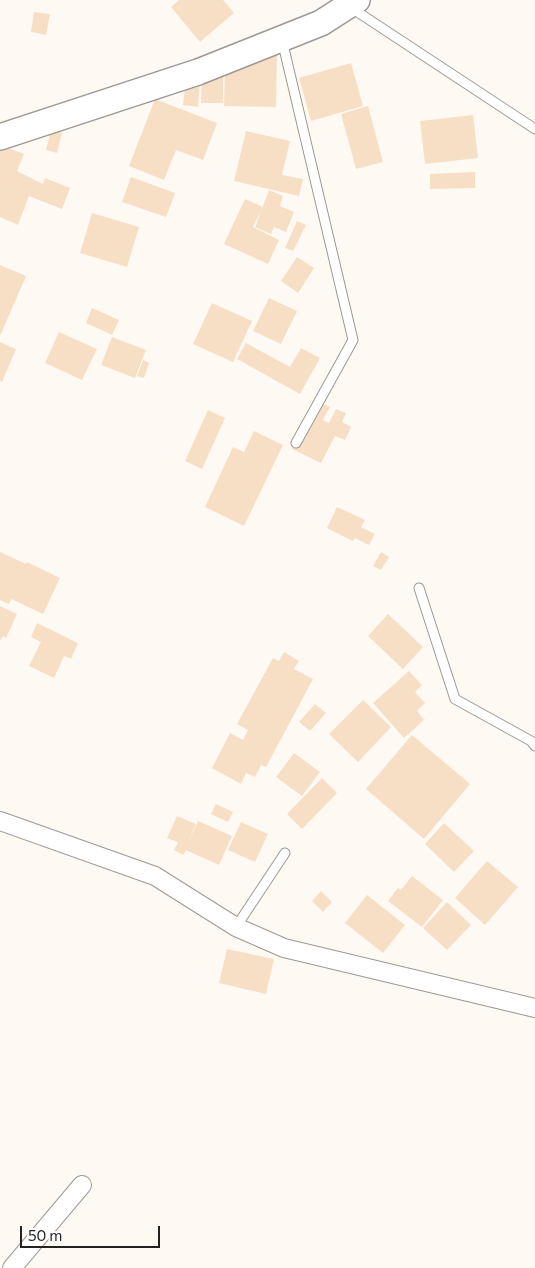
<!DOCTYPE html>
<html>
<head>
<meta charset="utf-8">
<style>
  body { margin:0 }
  #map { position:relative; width:535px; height:1268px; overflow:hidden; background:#fff9f4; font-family:Commissioner,sans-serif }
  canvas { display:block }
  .scale { position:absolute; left:20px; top:1226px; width:140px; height:22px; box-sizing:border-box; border:2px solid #242220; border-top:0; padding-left:6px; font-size:15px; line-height:18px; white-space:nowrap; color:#242220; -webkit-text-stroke:4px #fff; paint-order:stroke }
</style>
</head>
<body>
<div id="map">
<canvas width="535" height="1268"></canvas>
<div class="scale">50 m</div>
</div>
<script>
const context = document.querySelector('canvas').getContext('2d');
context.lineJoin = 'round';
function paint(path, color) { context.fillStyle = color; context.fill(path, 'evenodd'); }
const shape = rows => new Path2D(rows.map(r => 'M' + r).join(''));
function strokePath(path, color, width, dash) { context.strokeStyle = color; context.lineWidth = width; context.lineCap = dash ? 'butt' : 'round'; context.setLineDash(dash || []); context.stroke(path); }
const building = shape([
  [179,0,223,0,234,13,200,42,171,7],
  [34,12,50,14,46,35,31,32],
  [247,52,277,53,276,107,224,106,225,68,247,68],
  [351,63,363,106,311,121,299,78],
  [202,73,223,73,223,103,201,103],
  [186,79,200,81,198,107,183,105],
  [155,99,217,123,203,160,176,150,164,180,129,166],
  [368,106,383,162,356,169,341,114],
  [473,115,478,158,425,164,420,121],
  [51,130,62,133,57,153,46,150],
  [246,131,290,141,282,175,303,179,299,196,234,181],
  [0,145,24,154,17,171,43,184,45,178,70,188,62,209,29,196,18,225,0,217],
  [475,172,475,188,430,189,430,174],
  [131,177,175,193,166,217,122,202],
  [269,190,283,196,280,206,294,212,286,232,274,227,271,234,255,227],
  [245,199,263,207,253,227,279,240,268,264,224,244],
  [92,213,139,227,127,267,80,253],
  [297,221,306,225,293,251,285,248],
  [297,257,314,268,298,293,281,281],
  [0,265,26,276,0,336],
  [269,298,297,311,281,344,253,331],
  [212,303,252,321,233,362,193,344],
  [92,308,119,320,112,335,86,323],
  [59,332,97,349,82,380,45,363],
  [112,337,146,350,135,378,101,365],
  [0,342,16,349,2,382,0,381],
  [246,343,290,367,301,348,320,358,300,394,237,359],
  [143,360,149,363,144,378,137,376],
  [315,400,330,407,323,420,329,423,336,409,346,413,342,422,351,427,345,440,335,436,321,463,292,449],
  [208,410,225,418,202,469,185,461],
  [254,431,283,445,244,526,205,507,233,447,244,452],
  [337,507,365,520,361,527,375,534,369,545,355,538,353,541,327,528],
  [0,552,26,564,27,562,60,578,43,614,11,599,9,604,0,600],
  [381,552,389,557,381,570,373,566],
  [0,606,17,614,6,638,3,636,0,641],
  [388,614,423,647,403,669,368,636],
  [37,623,78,643,71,659,64,656,54,678,29,666,41,642,31,637],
  [284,652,299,661,294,669,313,679,266,767,261,765,255,777,246,773,241,784,212,768,230,733,243,740,248,730,237,724,273,658,279,661],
  [409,671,422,685,415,692,425,703,417,711,424,720,404,738,373,703],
  [363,700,391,727,358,762,329,734],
  [315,704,326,713,310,731,299,722],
  [412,735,470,784,424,839,366,789],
  [294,753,320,772,302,796,276,777],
  [322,778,337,793,302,829,287,814],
  [216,804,233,812,228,822,211,814],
  [177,816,196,824,186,847,198,821,232,836,219,865,186,850,183,855,174,850,178,842,167,838],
  [241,822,268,834,255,862,228,850],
  [444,823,474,851,454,872,425,844],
  [487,861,518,887,485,925,455,898],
  [412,876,443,900,422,927,388,901,398,888,401,890],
  [321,891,332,902,323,912,312,901],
  [367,895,405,925,383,953,345,923],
  [447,902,471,925,447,950,423,928],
  [227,949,274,959,266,994,219,983]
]);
const lane = shape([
  [350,7,535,129],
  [282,40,353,340,296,443],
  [419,588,455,699,531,741,535,746],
  [236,927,285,853]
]);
const street = shape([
  [0,821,155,876,236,927,284,948,535,1008],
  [12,1268,82,1185]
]);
const secondary = shape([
  [0,137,198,72,321,23,357,0]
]);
paint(building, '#f7dfc5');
strokePath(lane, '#9e9894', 11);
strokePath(street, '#9e9894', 20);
strokePath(secondary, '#9e9894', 28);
strokePath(lane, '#fff', 9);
strokePath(street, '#fff', 18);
strokePath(secondary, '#fff', 25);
</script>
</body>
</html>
